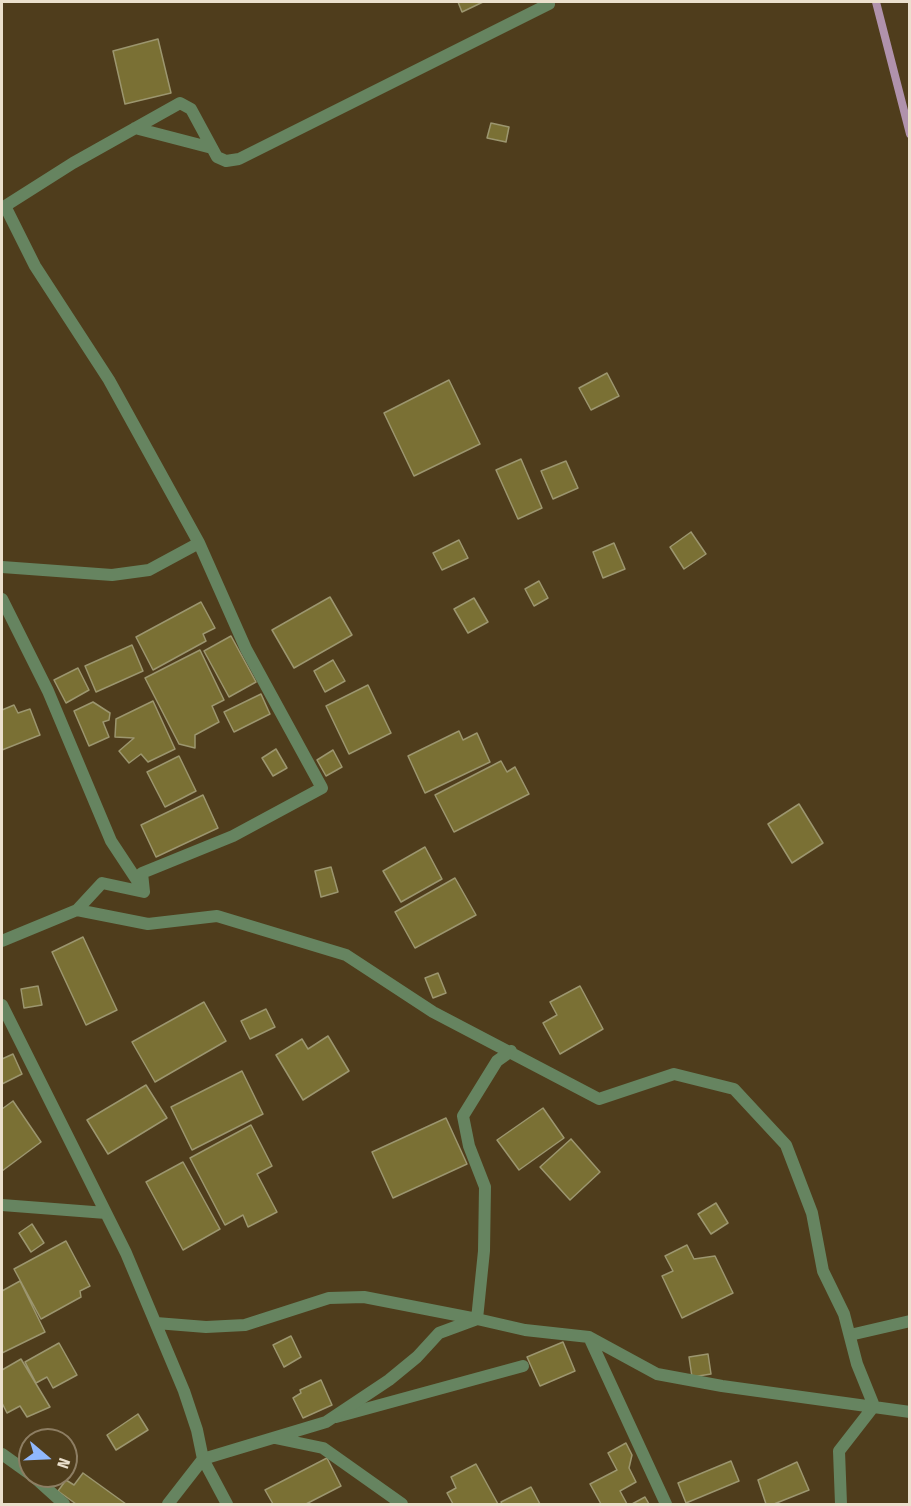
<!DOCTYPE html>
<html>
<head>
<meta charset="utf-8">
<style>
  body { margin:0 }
  #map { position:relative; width:911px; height:1506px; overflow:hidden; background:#4f3d1c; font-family:"Fira Sans Condensed",sans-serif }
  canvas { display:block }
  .frame { position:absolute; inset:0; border:3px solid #ebe0cd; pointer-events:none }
  .north { position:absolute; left:18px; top:1428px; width:60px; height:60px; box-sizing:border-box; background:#4f3d1c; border:2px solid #8d7e63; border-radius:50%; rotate:109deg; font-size:16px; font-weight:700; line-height:24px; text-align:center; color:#ebe0cd }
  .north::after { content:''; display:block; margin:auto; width:21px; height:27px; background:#90b8fd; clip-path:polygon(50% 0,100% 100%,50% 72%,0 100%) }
</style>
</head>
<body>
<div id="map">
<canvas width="911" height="1506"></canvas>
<div class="frame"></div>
<div class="north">N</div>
</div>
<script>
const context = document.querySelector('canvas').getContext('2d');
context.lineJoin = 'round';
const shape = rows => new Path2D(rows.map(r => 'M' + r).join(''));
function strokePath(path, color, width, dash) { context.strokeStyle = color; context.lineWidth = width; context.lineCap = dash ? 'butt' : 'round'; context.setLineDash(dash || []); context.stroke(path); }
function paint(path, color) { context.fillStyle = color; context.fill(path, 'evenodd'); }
const stream = shape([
  [876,2,910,134]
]);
const building = shape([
  [458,2,483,2,462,12,458,2],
  [158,39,171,93,125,104,113,51,158,39],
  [491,123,509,127,506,142,487,138,491,123],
  [607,373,619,396,591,410,579,388,607,373],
  [449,380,480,444,414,476,384,413,449,380],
  [521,459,542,508,518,519,496,470,521,459],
  [566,461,578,488,553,499,541,471,566,461],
  [691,532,706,554,684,569,670,547,691,532],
  [459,540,468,558,442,570,433,553,459,540],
  [614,543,625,569,603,578,593,552,614,543],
  [539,581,548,598,534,606,525,589,539,581],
  [330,597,352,635,294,668,272,630,330,597],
  [474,598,488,622,468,633,454,609,474,598],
  [201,602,215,628,203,634,206,641,153,670,136,637,201,602],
  [231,636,256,682,229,697,204,651,231,636],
  [132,645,143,671,96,692,85,666,132,645],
  [200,650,224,700,212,706,219,722,195,735,195,748,179,744,145,678,200,650],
  [333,660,345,681,325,692,314,671,333,660],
  [78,668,89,690,66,703,54,680,78,668],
  [368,685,391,733,349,754,326,706,368,685],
  [261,694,270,714,234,732,224,712,261,694],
  [153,701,175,749,148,762,141,754,129,763,119,751,134,738,115,737,116,719,153,701],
  [93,702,110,713,109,720,103,722,109,737,89,746,74,711,93,702],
  [14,705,18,713,30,709,40,735,2,750,2,710,14,705],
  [459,731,463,740,477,733,490,762,425,793,408,756,459,731],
  [276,749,287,768,273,776,262,758,276,749],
  [333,750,342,767,326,776,317,760,333,750],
  [179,756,196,791,165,807,147,772,179,756],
  [501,761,507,772,515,767,529,794,454,832,435,795,501,761],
  [203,795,218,828,156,857,141,825,203,795],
  [799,804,823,843,792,863,768,824,799,804],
  [425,847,442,879,401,902,383,871,425,847],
  [331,867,338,892,321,897,315,871,331,867],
  [455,878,476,915,415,948,395,912,455,878],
  [83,937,117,1010,86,1025,52,952,83,937],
  [438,973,446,993,433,998,425,978,438,973],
  [38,986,42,1005,24,1008,21,989,38,986],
  [580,986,603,1029,560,1054,543,1023,557,1015,550,1002,580,986],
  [204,1002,226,1041,155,1082,132,1042,204,1002],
  [266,1009,275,1027,250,1039,241,1021,266,1009],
  [328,1036,349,1071,303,1100,276,1055,302,1039,308,1049,328,1036],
  [13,1054,22,1074,2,1084,2,1059,13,1054],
  [242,1071,263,1114,192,1150,171,1107,242,1071],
  [146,1085,167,1118,108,1154,87,1120,146,1085],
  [13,1101,41,1142,2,1171,2,1109,13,1101],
  [543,1108,564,1138,519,1170,497,1140,543,1108],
  [446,1118,467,1164,393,1198,372,1152,446,1118],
  [251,1125,272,1166,257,1174,277,1212,248,1227,243,1215,225,1225,190,1158,251,1125],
  [571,1139,600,1172,570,1200,540,1167,571,1139],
  [183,1162,220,1229,183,1250,146,1182,183,1162],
  [716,1203,728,1223,711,1234,698,1214,716,1203],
  [32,1224,44,1243,31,1252,19,1233,32,1224],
  [66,1241,90,1286,80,1291,81,1297,41,1319,14,1269,66,1241],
  [687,1245,694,1259,715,1256,733,1293,682,1318,662,1276,673,1271,665,1256,687,1245],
  [20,1281,45,1332,2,1353,2,1291,20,1281],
  [291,1336,301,1357,284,1367,273,1345,291,1336],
  [563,1342,575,1371,540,1386,527,1357,563,1342],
  [59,1343,77,1375,53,1388,47,1377,36,1383,25,1362,59,1343],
  [708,1354,711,1374,692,1377,689,1357,708,1354],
  [21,1359,50,1407,27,1417,20,1406,7,1413,2,1403,2,1370,21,1359],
  [321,1380,332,1405,303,1418,293,1398,301,1393,300,1390,321,1380],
  [138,1414,148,1430,116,1450,107,1435,138,1414],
  [626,1443,632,1455,629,1468,636,1482,620,1491,627,1504,601,1504,590,1484,617,1470,608,1453,626,1443],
  [327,1458,341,1486,306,1504,273,1504,265,1490,327,1458],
  [731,1461,739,1481,686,1503,678,1483,731,1461],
  [797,1462,809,1490,774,1504,766,1504,758,1480,797,1462],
  [476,1464,498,1504,453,1504,447,1493,456,1488,451,1477,476,1464],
  [83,1473,126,1504,76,1504,58,1491,66,1480,74,1485,83,1473],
  [531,1487,540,1504,502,1504,501,1502,531,1487],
  [645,1497,649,1504,632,1504,645,1497]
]);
const service = shape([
  [336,1417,523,1366]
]);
const minor = shape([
  [135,128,212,148],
  [2,208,73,163,180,103,191,109,217,157,226,161,239,159,549,4],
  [2,567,112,575,149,570,199,543],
  [2,599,48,691,111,841,142,888],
  [77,910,148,924,217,916,346,955,433,1012,599,1099,674,1074,734,1089,786,1145,812,1213,823,1271,844,1314,857,1364,874,1406,839,1451,841,1504],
  [2,941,77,910,102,883,144,892,142,873,233,836,322,788,246,649,199,543,109,380,35,266,5,206],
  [2,1005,126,1253,184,1391,197,1430,203,1459,227,1504],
  [2,1205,106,1213],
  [156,1323,206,1327,245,1325,329,1298,364,1297,477,1319,484,1251,485,1187,469,1146,463,1116,497,1061,511,1051],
  [850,1335,910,1321],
  [589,1337,666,1504],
  [275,1438,323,1448,402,1504],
  [2,1454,30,1474],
  [33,1476,64,1504],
  [168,1504,203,1459,326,1422,389,1380,417,1357,439,1333,477,1319,525,1330,589,1337,657,1374,722,1386,910,1412]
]);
strokePath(stream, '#b092ac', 8);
paint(building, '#7a7034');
strokePath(building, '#9c966f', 1.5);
strokePath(service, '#668460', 12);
strokePath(minor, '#668460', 12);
</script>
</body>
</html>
